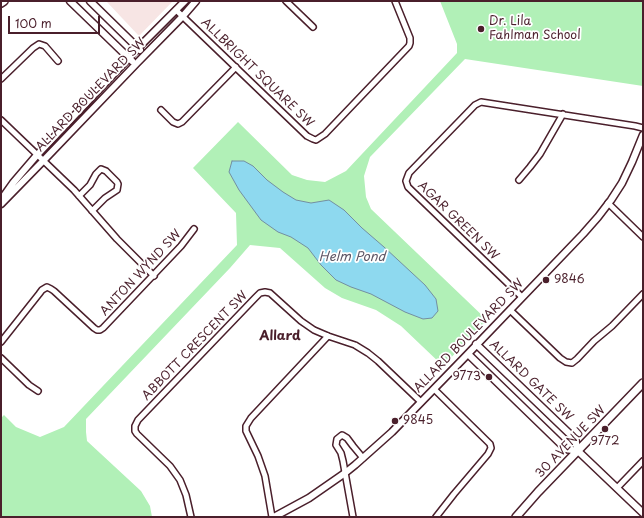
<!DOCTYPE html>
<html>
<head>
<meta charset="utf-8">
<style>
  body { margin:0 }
  #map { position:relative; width:644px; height:518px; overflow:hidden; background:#fff; font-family:"Playpen Sans",sans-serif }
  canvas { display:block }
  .frame { position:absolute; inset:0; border:2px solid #4a1f2b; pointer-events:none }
  .scale { position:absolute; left:8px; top:16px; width:92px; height:18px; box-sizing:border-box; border:2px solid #4a1f2b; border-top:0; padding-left:5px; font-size:12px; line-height:14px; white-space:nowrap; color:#4a1f2b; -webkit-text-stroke:3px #fff; paint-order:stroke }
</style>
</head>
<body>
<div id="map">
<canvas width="644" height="518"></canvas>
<div class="frame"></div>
<div class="scale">100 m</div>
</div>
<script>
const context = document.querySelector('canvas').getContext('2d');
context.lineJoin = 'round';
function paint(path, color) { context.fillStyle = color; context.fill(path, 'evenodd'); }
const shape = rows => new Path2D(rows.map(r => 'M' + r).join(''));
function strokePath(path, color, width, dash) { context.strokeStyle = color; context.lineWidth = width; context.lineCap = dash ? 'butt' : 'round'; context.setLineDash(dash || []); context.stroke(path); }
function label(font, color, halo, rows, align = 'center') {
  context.font = font + ' "Playpen Sans",sans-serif'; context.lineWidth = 3.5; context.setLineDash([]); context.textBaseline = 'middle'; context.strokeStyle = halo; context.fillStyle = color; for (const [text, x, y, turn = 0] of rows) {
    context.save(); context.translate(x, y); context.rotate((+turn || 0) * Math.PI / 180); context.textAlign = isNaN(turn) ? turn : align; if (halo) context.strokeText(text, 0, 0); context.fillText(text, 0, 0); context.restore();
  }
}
const built = shape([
  [106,1,173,1,139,36]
]);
const green = shape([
  [440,1,643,1,643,86,465,59,370,157,364,176,366,197,371,209,487,320,443,366,401,326,376,310,342,298,325,288,280,248,250,245,230,268,86,419,86,432,87,441,141,491,150,506,152,517,1,517,1,418,4,415,16,427,40,437,64,427,237,245,236,213,193,168,238,122,292,175,307,180,325,182,346,171,457,53,457,44]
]);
const water = shape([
  [232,161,244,161,253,166,267,180,283,192,296,200,311,203,329,200,344,210,362,228,384,247,425,285,436,299,438,311,432,318,423,319,405,312,371,294,351,287,336,280,321,265,308,248,291,237,278,232,261,220,239,190,229,172,232,161]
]);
const minor = shape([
  [286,1,313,27],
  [176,10,307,136,313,139,316,140,325,134,409,46,410,43,410,38,395,1],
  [1,79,33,48,39,44,45,46,58,61],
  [161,110,173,122,178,124,182,122,236,67],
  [1,120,74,190,117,239,154,276],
  [519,180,530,167,540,154,563,114],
  [79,196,90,185,96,174,101,169,106,171,117,182,118,184,117,190,105,198,92,211],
  [608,203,643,237],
  [522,297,408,187,406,181,409,173,475,105,481,102,635,126,643,128],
  [510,310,560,358,566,362,572,363,577,359,594,341,612,326,643,294],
  [1,342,39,294,42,290,47,287,51,289,54,291,94,328,97,330,100,330,103,328,181,246,194,229],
  [1,358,29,385,38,391],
  [434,389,488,442,490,444,491,448,488,454,454,494,436,517],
  [617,488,643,461],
  [191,517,186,495,180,480,170,466,137,434,135,431,135,426,138,420,255,298,260,293,265,292,270,293,301,321,314,330,328,336,355,345,368,353,378,361,421,402],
  [272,517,265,476,258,456,246,431,246,426,251,418,328,336],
  [353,517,343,461,341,453,336,445,337,439,342,435,347,438,353,446,363,458]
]);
const tertiary = shape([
  [70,1,132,61],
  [90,1,140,50],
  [1,200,13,183,37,155,143,43,185,1],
  [1,204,43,161,136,64,183,16,196,1],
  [476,344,575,439,578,451],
  [468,354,566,449,578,451],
  [578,451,643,513],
  [274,517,309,498,345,473,355,465,392,432,463,359,583,234,598,217,611,200,622,183,632,162,643,135]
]);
const secondary = shape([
  [1,3,4,1],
  [516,517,538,492,643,383]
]);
const markers = [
  [481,29,4,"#4a1f2b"],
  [546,280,4,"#4a1f2b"],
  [489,377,4,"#4a1f2b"],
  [395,421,4,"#4a1f2b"],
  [605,429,4,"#4a1f2b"]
];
const poiNames = [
  ["Dr. Lila",489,22],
  ["Fahlman School",489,36],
  ["9846",554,280],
  ["9773",481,377,"right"],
  ["9845",403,421],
  ["9772",605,442,"center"]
];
const streetNames = [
  ["ALLBRIGHT SQUARE SW",257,73,44],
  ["ALLARD BOULEVARD SW",91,95,-46],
  ["AGAR GREEN SW",458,221,44],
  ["ANTON WYND SW",141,273,-47],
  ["ALLARD BOULEVARD SW",469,336,-46],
  ["ABBOTT CRESCENT SW",195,346,-46],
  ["ALLARD GATE SW",531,381,44],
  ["30 AVENUE SW",571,442,-46]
];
const waterNames = [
  ["Helm Pond",352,257]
];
const neighbourhoodNames = [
  ["Allard",280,336]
];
paint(built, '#f7e5e4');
paint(green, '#b1f0b7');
paint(water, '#8ed9ef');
strokePath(water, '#738fa1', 1);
strokePath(minor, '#4a1f2b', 8);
strokePath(tertiary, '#4a1f2b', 9);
strokePath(secondary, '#4a1f2b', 10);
strokePath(minor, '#fff', 5);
strokePath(tertiary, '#fff', 6);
strokePath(secondary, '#fff', 7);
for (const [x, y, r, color] of markers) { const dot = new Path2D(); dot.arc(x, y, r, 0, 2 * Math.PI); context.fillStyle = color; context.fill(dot); strokePath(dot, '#fff', 1.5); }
label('12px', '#4a1f2b', '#fff', poiNames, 'left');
label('12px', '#4a1f2b', '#fff', streetNames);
label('italic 13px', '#5e5766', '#fff', waterNames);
label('bold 13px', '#4a1f2b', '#fff', neighbourhoodNames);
</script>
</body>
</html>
